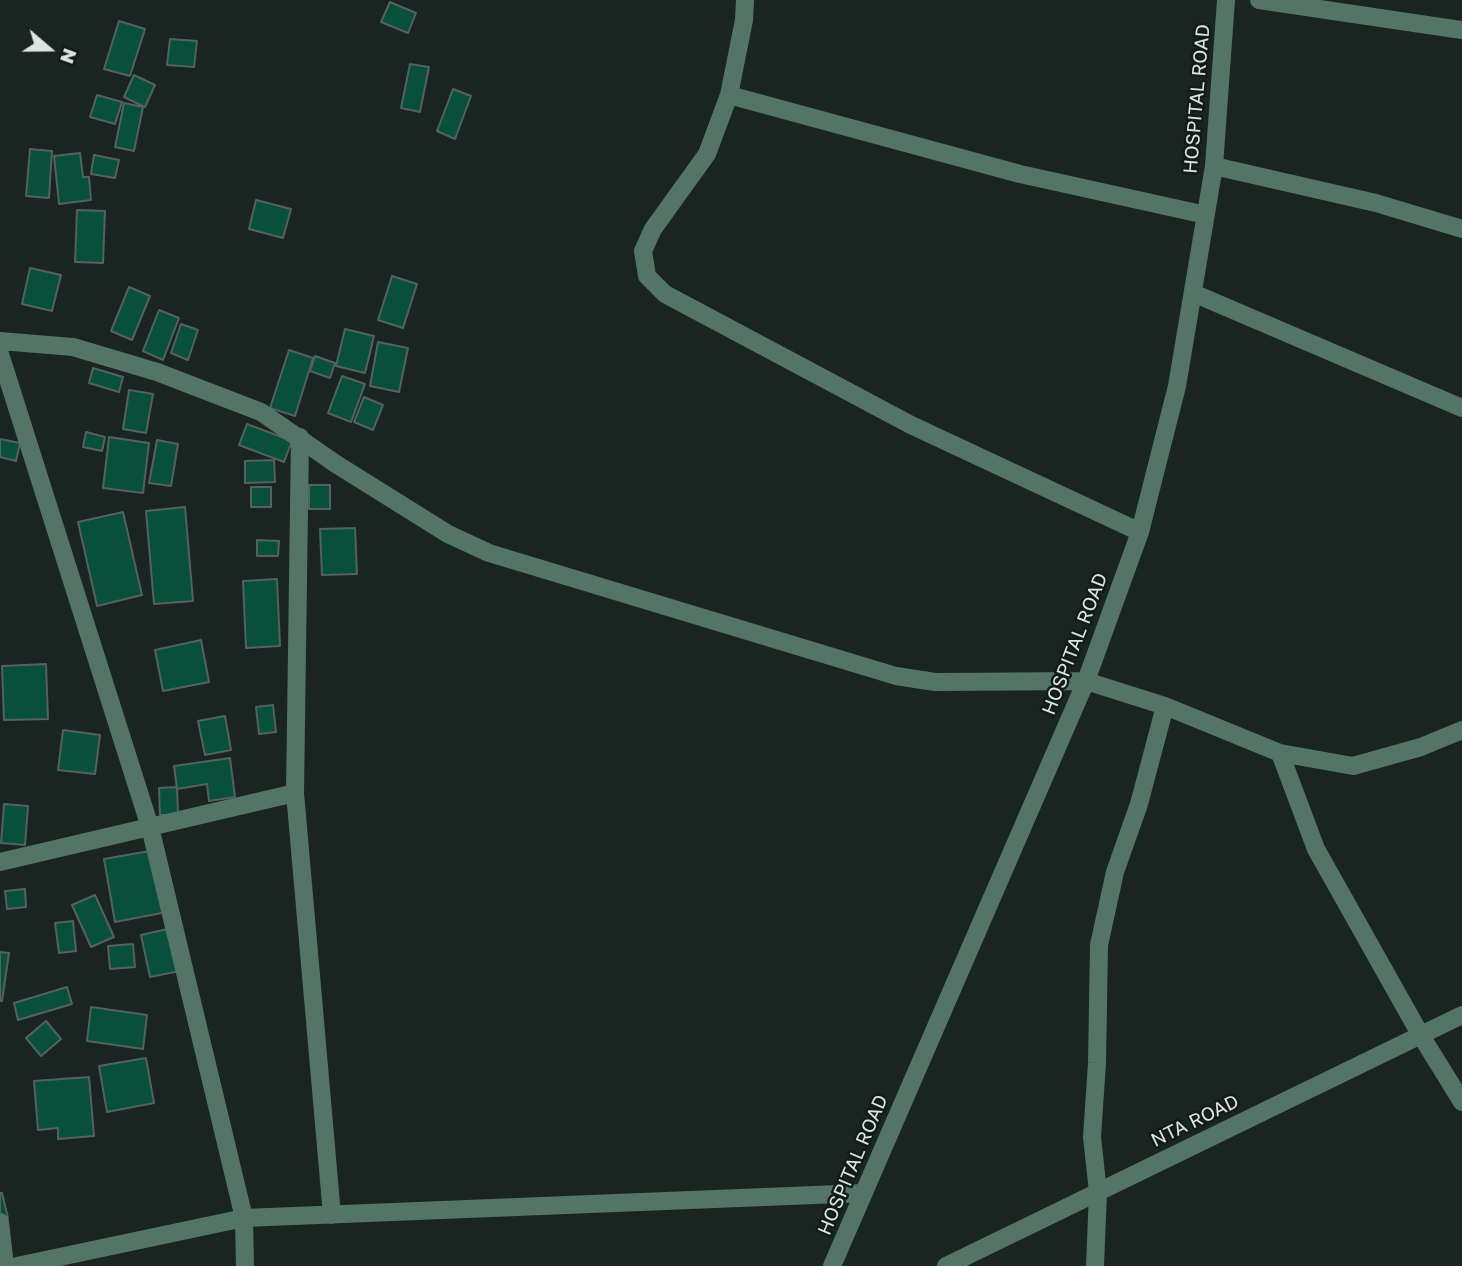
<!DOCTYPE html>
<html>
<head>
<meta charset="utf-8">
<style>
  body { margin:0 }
  #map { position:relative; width:1462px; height:1266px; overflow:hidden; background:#1a2521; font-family:"Golos Text",sans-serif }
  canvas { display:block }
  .north { position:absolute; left:14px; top:14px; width:70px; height:70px; -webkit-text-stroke:5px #111c18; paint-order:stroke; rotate:110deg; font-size:19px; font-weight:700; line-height:28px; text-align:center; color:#dde4e1 }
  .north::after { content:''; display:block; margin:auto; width:24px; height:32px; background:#dde4e1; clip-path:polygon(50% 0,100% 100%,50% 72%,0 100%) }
</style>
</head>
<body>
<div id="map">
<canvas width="1462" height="1266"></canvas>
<div class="north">N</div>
</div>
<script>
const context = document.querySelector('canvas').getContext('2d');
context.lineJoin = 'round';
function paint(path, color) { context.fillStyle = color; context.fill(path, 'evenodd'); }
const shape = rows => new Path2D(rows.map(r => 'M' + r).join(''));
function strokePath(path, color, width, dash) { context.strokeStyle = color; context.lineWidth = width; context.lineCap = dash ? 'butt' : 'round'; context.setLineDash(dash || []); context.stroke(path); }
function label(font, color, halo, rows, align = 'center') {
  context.font = font + ' "Golos Text",sans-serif'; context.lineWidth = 5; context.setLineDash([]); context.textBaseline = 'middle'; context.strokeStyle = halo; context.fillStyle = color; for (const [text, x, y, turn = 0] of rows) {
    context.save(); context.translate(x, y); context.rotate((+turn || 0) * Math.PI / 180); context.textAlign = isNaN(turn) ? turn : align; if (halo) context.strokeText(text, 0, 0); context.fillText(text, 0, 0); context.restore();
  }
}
const building = shape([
  [390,2,416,13,408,33,381,22,390,2],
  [119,21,145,29,130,76,104,69,119,21],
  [170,39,197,41,194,67,167,65,170,39],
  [410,64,429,67,420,112,401,108,410,64],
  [134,75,155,85,145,107,124,97,134,75],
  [453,89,471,96,455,139,437,131,453,89],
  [97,95,122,102,115,124,90,117,97,95],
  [124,103,143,107,134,151,115,147,124,103],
  [30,149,52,151,49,198,26,196,30,149],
  [80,153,83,177,89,177,91,200,59,204,54,156,80,153],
  [94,155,119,160,115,178,91,174,94,155],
  [256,200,291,209,283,238,249,229,256,200],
  [77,210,105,211,103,263,75,262,77,210],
  [30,268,61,275,52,311,22,304,30,268],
  [392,276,417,284,403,328,378,320,392,276],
  [129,287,150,296,132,340,111,331,129,287],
  [159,310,179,318,163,360,143,351,159,310],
  [181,324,198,330,188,360,171,353,181,324],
  [345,329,374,336,365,373,336,366,345,329],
  [378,342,408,348,399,392,370,386,378,342],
  [289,350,313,358,295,416,270,408,289,350],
  [315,356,335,363,330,378,310,371,315,356],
  [93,368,123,377,119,392,89,383,93,368],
  [342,376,365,384,351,422,328,413,342,376],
  [129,390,153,394,146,433,123,429,129,390],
  [364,397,383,405,373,430,354,422,364,397],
  [247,424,292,441,284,462,239,445,247,424],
  [86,432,105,437,102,451,83,447,86,432],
  [109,437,149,443,143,493,103,488,109,437],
  [0,439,20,443,16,461,0,457,0,439],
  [157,440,178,444,171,486,149,483,157,440],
  [274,460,275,482,245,483,245,461,274,460],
  [309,485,330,485,330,509,309,509,309,485],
  [251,487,271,487,271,507,251,507,251,487],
  [185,507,193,601,154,604,146,511,185,507],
  [123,512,142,595,97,606,78,522,123,512],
  [355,528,357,574,322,575,320,529,355,528],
  [257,540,279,541,278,556,257,556,257,540],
  [277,579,280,646,246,648,243,581,277,579],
  [201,640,209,682,163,691,155,650,201,640],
  [46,664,48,719,4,720,2,666,46,664],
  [273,705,276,732,259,734,256,707,273,705],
  [225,716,231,750,205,755,198,721,225,716],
  [63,730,100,735,95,774,58,770,63,730],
  [230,758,235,797,209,801,207,784,177,789,174,766,230,758],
  [177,787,178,815,160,815,159,788,177,787],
  [4,804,28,806,25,845,1,843,4,804],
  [155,850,167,912,115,922,104,859,155,850],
  [25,889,26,907,7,909,5,891,25,889],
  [95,895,114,937,91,947,72,905,95,895],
  [73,921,76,951,59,953,55,923,73,921],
  [181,926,190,969,150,977,141,935,181,926],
  [133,944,135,967,110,969,108,946,133,944],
  [0,952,9,953,2,1001,0,1001,0,952],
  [67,987,72,1004,18,1020,14,1003,67,987],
  [91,1007,147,1015,143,1049,87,1041,91,1007],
  [46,1021,61,1039,41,1056,26,1038,46,1021],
  [146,1058,154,1103,107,1112,99,1066,146,1058],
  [89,1077,94,1136,58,1139,58,1128,38,1130,34,1081,89,1077],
  [0,1193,2,1193,8,1218,0,1220,0,1193]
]);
const minor = shape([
  [745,0,744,20,729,95,707,154,653,229,643,251,647,276,665,294,911,425,1140,532],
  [1259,0,1462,30],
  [729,95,1020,174,1206,215],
  [1214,166,1376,203,1462,229],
  [1193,293,1462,408],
  [0,341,73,347,157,372,261,412,336,464,448,534,489,553,896,676,935,682,1086,681,1165,706,1280,753,1353,766,1421,747,1462,730],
  [0,354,150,827,244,1218,245,1266],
  [300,437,295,793,332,1215],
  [1280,753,1316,849,1420,1034,1462,1102],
  [0,862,295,793],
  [0,1222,5,1266],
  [17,1266,244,1218,864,1193],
  [832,1266,1086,681,1140,532,1177,386,1214,166,1226,0],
  [946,1266,1462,1015],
  [1095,1266,1098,1192,1092,1137,1097,1063,1099,945,1115,872,1139,804,1165,706]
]);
const streetNames = [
  ["HOSPITAL ROAD",1197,99,-85],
  ["HOSPITAL ROAD",1075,644,-69],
  ["NTA ROAD",1195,1121,-26],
  ["HOSPITAL ROAD",853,1165,-67]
];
paint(building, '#08503c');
strokePath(building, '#55615c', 2);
strokePath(minor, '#547468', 18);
label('19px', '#dde4e1', '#111c18', streetNames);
</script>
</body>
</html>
